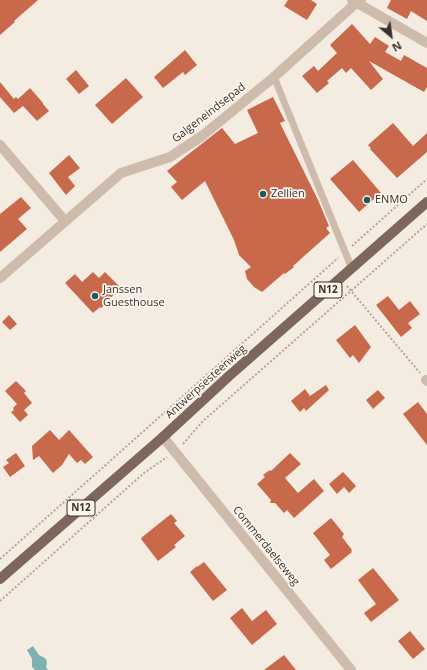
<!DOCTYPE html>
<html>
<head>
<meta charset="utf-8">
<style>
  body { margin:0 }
  #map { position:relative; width:427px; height:670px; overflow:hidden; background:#f4ebe1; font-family:"Open Sans",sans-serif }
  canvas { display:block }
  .north { position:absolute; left:371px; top:16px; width:40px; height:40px; -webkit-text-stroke:3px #fbf5ee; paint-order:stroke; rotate:151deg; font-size:11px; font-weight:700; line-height:16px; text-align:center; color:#3b302b }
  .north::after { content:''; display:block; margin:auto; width:14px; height:18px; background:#3b302b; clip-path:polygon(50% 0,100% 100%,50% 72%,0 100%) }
</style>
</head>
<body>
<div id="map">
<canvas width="427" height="670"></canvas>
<div class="north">N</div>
</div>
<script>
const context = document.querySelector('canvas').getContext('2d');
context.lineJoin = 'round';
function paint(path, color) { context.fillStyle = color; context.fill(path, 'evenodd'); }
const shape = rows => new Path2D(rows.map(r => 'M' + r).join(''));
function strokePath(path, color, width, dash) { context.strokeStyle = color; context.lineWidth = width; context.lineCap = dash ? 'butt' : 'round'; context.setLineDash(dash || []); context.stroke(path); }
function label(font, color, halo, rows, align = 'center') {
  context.font = font + ' "Open Sans",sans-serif'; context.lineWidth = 3.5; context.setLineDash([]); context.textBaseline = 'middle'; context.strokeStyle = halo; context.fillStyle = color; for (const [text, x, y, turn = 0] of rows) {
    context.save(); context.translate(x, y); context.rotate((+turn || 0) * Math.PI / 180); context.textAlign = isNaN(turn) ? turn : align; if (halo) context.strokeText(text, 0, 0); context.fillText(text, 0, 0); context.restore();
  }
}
const water = shape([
  [33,646,39,655,43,657,46,659,47,663,46,667,48,670,35,670,32,667,32,659,27,650]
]);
const building = shape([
  [0,0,38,0,14,21,15,22,0,35],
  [288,0,311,0,317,4,307,20,284,6],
  [391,0,427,0,427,21,411,11,407,19,387,8],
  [352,24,370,44,375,37,389,46,385,52,401,61,404,55,427,68,427,87,424,92,369,61,383,79,371,90,351,68,346,73,342,68,327,81,329,83,317,93,302,76,314,66,318,71,337,53,330,45],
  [185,50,197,65,185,75,183,72,163,88,154,77],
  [76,70,89,86,79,94,66,79],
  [126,78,143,97,112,124,95,105],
  [0,82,14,99,16,97,18,99,30,88,43,103,43,104,49,111,37,121,23,106,14,113,0,97],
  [273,97,285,121,280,123,318,200,329,226,326,228,330,233,293,266,294,267,285,274,284,273,262,292,254,287,247,279,245,271,251,267,239,255,234,240,205,181,182,200,171,187,177,182,167,171,222,128,235,144,258,133,247,110],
  [393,123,413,146,427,133,427,152,397,178,370,149,371,148,368,145],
  [69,155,80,168,68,177,75,186,66,195,49,173],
  [353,160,381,193,359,212,330,179],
  [21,197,31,208,18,219,27,229,0,252,0,214],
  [93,272,99,278,105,272,121,288,107,301,108,302,101,308,100,307,93,313,65,283,75,274,82,282],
  [388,296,399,310,410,301,420,314,408,323,412,328,401,337,376,305],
  [9,315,17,324,10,330,2,322],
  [355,325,371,347,359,363,353,355,350,358,336,340],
  [16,381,26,391,24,393,32,403,24,410,28,415,20,422,11,412,14,410,13,408,17,404,5,391],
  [326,385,329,390,306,411,304,408,300,412,291,401,305,389,310,396],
  [378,390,385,398,373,409,366,400],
  [418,402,427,414,427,445,403,414],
  [50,430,59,440,69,430,93,457,85,464,81,460,77,463,69,454,62,465,53,473,39,456,33,460,32,446],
  [16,453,25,466,10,477,3,467,9,463,6,460],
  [290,453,301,464,285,478,298,493,314,479,324,491,294,518,287,510,284,513,275,503,270,503,271,500,257,484,265,477,263,475,270,470,271,471],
  [343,472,356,486,349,493,344,487,337,494,329,484],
  [171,514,177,521,174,523,185,536,174,545,176,547,158,561,141,539,142,538,141,538],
  [331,518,344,534,342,537,352,550,351,551,352,552,331,569,324,560,330,555,313,533],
  [204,562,227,590,213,601,190,572,197,566,197,567],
  [373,568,399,600,371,622,364,613,376,604,358,580],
  [242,608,252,621,266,610,277,624,252,645,230,618],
  [410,631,425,649,413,659,398,641],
  [284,655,296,670,264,670]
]);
const path = shape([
  [352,246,427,179],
  [347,286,420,373],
  [183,444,203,421,427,224],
  [0,559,338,258],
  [0,601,144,473,167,457]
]);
const lane = shape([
  [274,77,352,269]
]);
const street = shape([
  [352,0,427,43],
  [0,145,65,221],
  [0,278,121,173,170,157,202,136,274,77,356,3,361,0],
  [426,380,427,381],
  [163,437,351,670]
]);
const primary = shape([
  [0,579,163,437,229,376,427,202]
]);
const markers = [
  [263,194,4,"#1f5a5e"],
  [367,200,4,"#1f5a5e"],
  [95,296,4,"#1f5a5e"]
];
const shields = [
  [328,290,28],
  [81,508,28]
];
const shieldNames = [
  ["N12",328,290],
  ["N12",81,508]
];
const streetNames = [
  ["Galgeneindsepad",209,113,-38],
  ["Antwerpsesteenweg",206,382,-42],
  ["Commerdaelseweg",266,546,51]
];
const poiNames = [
  ["Zellien",271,194],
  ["ENMO",375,200],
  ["Janssen",103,290],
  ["Guesthouse",103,303]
];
paint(water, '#7fb0b2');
paint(building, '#c8694b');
strokePath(path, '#b9a596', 2, [2, 2]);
strokePath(lane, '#cdbbac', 7);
strokePath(street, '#cdbbac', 10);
strokePath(primary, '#7d675c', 10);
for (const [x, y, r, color] of markers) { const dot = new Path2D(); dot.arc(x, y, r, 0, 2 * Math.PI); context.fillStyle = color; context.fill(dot); strokePath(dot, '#fbf5ee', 1.5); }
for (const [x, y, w] of shields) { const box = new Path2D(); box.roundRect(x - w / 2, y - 8, w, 16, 3); context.fillStyle = '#fbf5ee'; context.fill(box); strokePath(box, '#3b302b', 1); }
label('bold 10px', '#3b302b', null, shieldNames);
label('11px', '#3b302b', '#fbf5ee', streetNames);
label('11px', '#3b302b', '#fbf5ee', poiNames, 'left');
</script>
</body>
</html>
